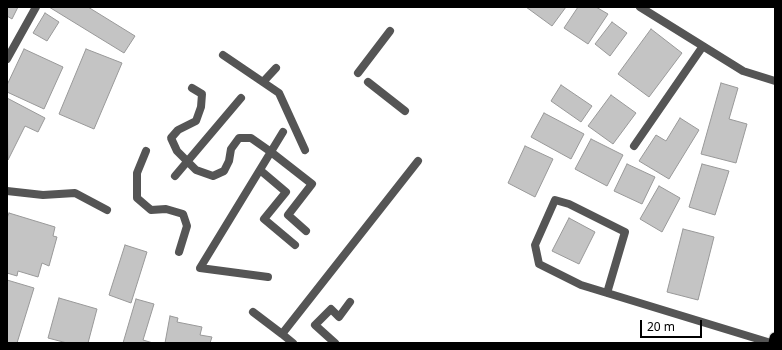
<!DOCTYPE html>
<html>
<head>
<meta charset="utf-8">
<style>
  body { margin:0 }
  #map { position:relative; width:782px; height:350px; overflow:hidden; background:#fff; font-family:"Noto Sans",sans-serif }
  canvas { display:block }
  .frame { position:absolute; inset:0; border:8px solid #000; pointer-events:none }
  .scale { position:absolute; left:640px; top:320px; width:62px; height:18px; box-sizing:border-box; border:2px solid #000; border-top:0; padding-left:5px; font-size:12px; line-height:14px; white-space:nowrap; color:#000; -webkit-text-stroke:3px #fff; paint-order:stroke }
</style>
</head>
<body>
<div id="map">
<canvas width="782" height="350"></canvas>
<div class="frame"></div>
<div class="scale">20 m</div>
</div>
<script>
const context = document.querySelector('canvas').getContext('2d');
context.lineJoin = 'round';
function paint(path, color) { context.fillStyle = color; context.fill(path, 'evenodd'); }
const shape = rows => new Path2D(rows.map(r => 'M' + r).join(''));
function strokePath(path, color, width, dash) { context.strokeStyle = color; context.lineWidth = width; context.lineCap = dash ? 'butt' : 'round'; context.setLineDash(dash || []); context.stroke(path); }
const building = shape([
  [7,7,18,7,12,19,7,16,7,7],
  [49,7,88,7,135,36,124,53,49,7],
  [526,7,566,7,552,26,526,7],
  [578,7,596,7,608,14,588,44,564,28,578,7],
  [45,13,59,22,47,41,33,33,45,13],
  [612,22,627,33,610,56,595,44,612,22],
  [651,29,682,53,649,97,618,74,651,29],
  [24,49,63,67,44,109,7,92,7,85,24,49],
  [86,49,122,63,94,129,59,114,86,49],
  [721,83,738,88,729,119,747,124,736,163,701,154,721,83],
  [561,85,592,106,581,122,551,101,561,85],
  [611,95,636,113,613,144,588,126,611,95],
  [7,98,45,118,38,132,25,126,8,160,7,98],
  [544,113,584,134,571,159,531,137,544,113],
  [680,118,699,130,669,179,639,161,656,135,666,141,680,118],
  [591,139,623,155,607,186,575,169,591,139],
  [525,146,553,159,535,197,508,183,525,146],
  [627,164,655,177,642,204,614,191,627,164],
  [702,164,729,171,715,215,689,207,702,164],
  [659,186,680,198,662,232,640,219,659,186],
  [9,213,55,227,53,236,57,237,49,266,42,263,38,277,18,271,17,276,7,273,7,218,9,213],
  [569,218,595,232,579,264,552,251,569,218],
  [683,229,714,237,698,300,667,292,683,229],
  [125,245,147,252,131,303,109,295,125,245],
  [7,280,34,288,17,343,7,343,7,280],
  [59,298,97,309,88,343,67,343,48,338,59,298],
  [136,299,154,304,143,340,153,343,123,343,136,299],
  [170,316,178,318,177,322,202,327,200,335,212,337,210,343,165,343,170,316]
]);
const service = shape([
  [223,55,279,93,305,150],
  [358,73,390,31],
  [263,82,276,68],
  [368,82,405,111],
  [192,88,202,94,201,107,196,121,178,130,171,138,177,151,196,170,213,176,224,171,229,161,231,149,239,138,251,138,271,152,312,184,288,215,306,231],
  [146,151,137,173,137,198,151,210,166,209,183,214,187,226,179,252],
  [260,170,286,192,264,219,295,245],
  [175,176,241,98],
  [7,191,43,195,75,193,107,210],
  [268,277,200,268,283,132],
  [253,312,282,334,418,161],
  [282,334,293,343],
  [335,343,315,325,331,309,339,317,350,302]
]);
const minor = shape([
  [640,7,743,71,775,81],
  [7,59,36,7],
  [634,146,703,46],
  [607,293,625,232,569,204,555,200,535,245,539,264,581,285,771,343]
]);
const trunk = shape([
  [774,343,775,338]
]);
paint(building, '#c4c4c4');
strokePath(building, '#999', 1);
strokePath(trunk, '#dbdbdb', 13);
strokePath(service, '#555', 8);
strokePath(minor, '#555', 8);
strokePath(trunk, '#000', 11);
</script>
</body>
</html>
